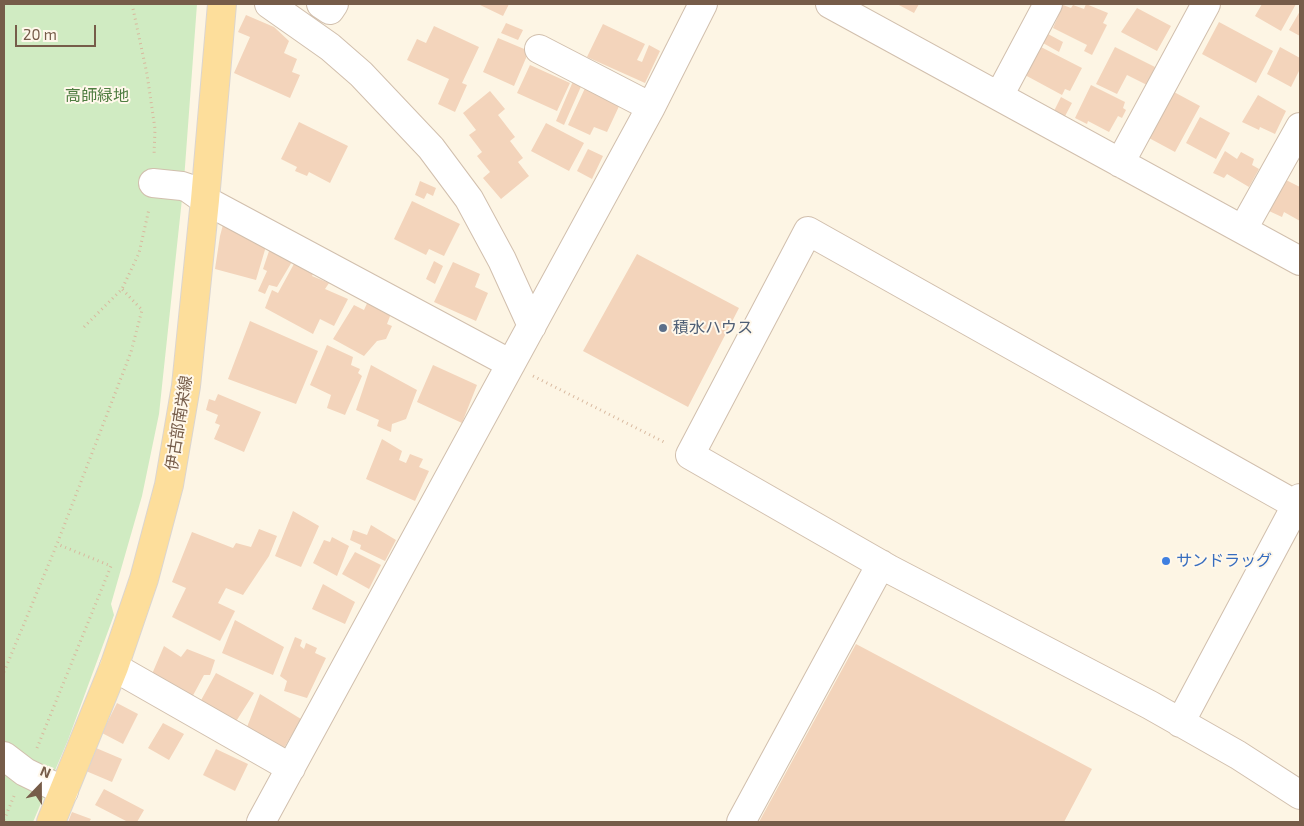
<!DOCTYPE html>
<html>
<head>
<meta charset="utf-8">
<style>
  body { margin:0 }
  #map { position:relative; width:1304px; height:826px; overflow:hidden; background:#fdf5e4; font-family:"Exo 2",sans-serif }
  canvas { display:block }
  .frame { position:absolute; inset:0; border:5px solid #765c49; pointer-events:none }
  .north { position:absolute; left:15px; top:761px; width:50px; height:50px; -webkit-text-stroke:4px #fff8eb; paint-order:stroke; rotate:22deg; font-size:14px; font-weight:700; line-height:20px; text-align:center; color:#765c49 }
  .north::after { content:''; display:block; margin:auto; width:18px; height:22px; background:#765c49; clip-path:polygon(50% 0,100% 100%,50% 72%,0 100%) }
  .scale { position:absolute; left:15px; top:25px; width:81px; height:22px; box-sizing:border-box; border:2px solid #765c49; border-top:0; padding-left:6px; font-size:15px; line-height:18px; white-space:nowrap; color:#765c49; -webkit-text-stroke:4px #fff8eb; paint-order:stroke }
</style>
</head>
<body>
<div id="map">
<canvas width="1304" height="826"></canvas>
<div class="frame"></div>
<div class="north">N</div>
<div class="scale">20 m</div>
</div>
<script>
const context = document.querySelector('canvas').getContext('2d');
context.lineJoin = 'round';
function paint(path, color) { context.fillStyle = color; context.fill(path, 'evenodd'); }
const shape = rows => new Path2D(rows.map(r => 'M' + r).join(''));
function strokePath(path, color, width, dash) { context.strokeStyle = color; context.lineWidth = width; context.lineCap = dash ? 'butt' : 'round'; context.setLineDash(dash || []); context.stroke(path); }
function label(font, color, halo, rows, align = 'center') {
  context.font = font + ' "Exo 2","Noto Sans JP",sans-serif'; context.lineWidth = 4; context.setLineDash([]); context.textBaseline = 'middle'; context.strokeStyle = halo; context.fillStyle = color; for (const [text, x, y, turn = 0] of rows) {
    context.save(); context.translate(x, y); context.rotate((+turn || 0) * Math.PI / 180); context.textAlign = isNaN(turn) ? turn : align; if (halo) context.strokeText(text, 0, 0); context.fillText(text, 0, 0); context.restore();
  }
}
const green = shape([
  [4,4,197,4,184,180,159,414,142,496,111,604,114,615,68,740,33,822,4,822]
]);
const building = shape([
  [478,4,509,4,503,16],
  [897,4,919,4,914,13],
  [1086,4,1108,13,1103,23,1107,25,1092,55,1084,51,1087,45,1053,28,1063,5,1071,8,1073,5,1084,9],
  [1262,4,1296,4,1281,31,1255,16],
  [1137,8,1171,26,1157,51,1121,32],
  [1300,11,1300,36,1289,30],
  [246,15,274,27,289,41,284,53,297,59,292,72,300,75,290,98,234,73,250,37,238,32],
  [1219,22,1273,51,1256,83,1202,54],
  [506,23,523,30,518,40,501,33],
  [603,24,645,44,637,60,642,62,649,45,660,51,645,83,587,57],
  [434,26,479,47,462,83,467,85,455,112,438,104,449,79,407,60,417,39,426,43],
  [1048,34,1063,42,1059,52,1043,43],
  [498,38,529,51,514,86,483,72],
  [1039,46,1082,68,1070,91,1065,89,1062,95,1025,75],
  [1115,47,1155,67,1147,85,1127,75,1117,94,1096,84],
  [1280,47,1300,58,1300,69,1291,87,1267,74],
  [530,65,570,83,557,111,517,93],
  [574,79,583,82,564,125,556,121],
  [1091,85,1125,102,1123,108,1126,110,1122,118,1118,116,1109,132,1088,121,1087,124,1075,118],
  [586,86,621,102,607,132,594,127,590,135,568,125],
  [490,91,505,109,498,115,515,137,510,141,523,158,518,162,529,176,501,199,483,178,490,172,477,156,482,152,469,135,476,130,463,113],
  [1174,92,1200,106,1175,152,1149,138],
  [1258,95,1286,111,1275,134,1260,127,1259,130,1242,122],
  [1061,97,1072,103,1064,118,1053,113],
  [1200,117,1230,133,1216,159,1186,143],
  [299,122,348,146,330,183,309,172,307,176,295,171,297,167,281,159],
  [546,123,584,143,569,171,531,151],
  [588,149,603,156,592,179,577,171],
  [1225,151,1237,159,1241,152,1254,159,1252,165,1259,169,1249,187,1227,174,1224,178,1213,173],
  [1286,180,1300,187,1300,221,1284,212,1282,217,1269,211],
  [420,181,436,188,433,196,427,193,424,199,415,195],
  [412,201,460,224,444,256,429,249,426,255,394,239],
  [224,221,267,243,256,280,215,269,220,236],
  [271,245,296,255,277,287,269,285,265,294,258,291,267,271,263,269],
  [637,254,739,308,688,407,583,351],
  [434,261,443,266,435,284,426,279],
  [295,262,315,270,312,276,329,283,325,289,348,299,334,326,320,319,313,334,265,308,272,290,278,293],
  [453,262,480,274,475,287,488,293,476,321,434,302],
  [369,299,392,311,387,324,392,326,386,339,377,341,364,356,333,339,354,305,364,310],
  [250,321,318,351,296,404,228,379],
  [327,345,353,357,351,365,360,369,358,373,362,376,345,415,327,408,331,395,310,385],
  [371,365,417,390,406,419,392,424,391,432,377,426,379,420,356,410],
  [433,365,477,385,462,423,417,402],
  [218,394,261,412,244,452,214,439,220,425,215,423,218,415,206,410,209,399,215,401],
  [382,439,402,451,399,460,406,463,410,454,423,459,419,467,429,471,415,501,366,479],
  [293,511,319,526,301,567,275,556],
  [371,525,396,540,385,561,360,549,361,545,350,540,353,530,367,535],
  [259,529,277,536,269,556,243,595,226,588,218,603,235,611,220,641,172,617,186,588,172,582,192,532,233,548,236,543,251,547],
  [332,537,349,546,337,576,313,563,324,540,330,542],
  [355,552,381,565,369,589,342,574],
  [323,584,355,602,345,624,312,609],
  [235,620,284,647,273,675,222,653],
  [295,637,302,640,300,646,304,649,306,643,317,648,315,653,326,658,307,698,284,691,287,681,280,676],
  [856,644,1092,769,1064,822,759,822],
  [164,646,181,657,187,649,215,660,210,675,204,675,190,701,149,681],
  [216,673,254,693,235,723,199,704],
  [260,694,301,719,284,748,247,727],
  [117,703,138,714,123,744,102,733],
  [163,723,184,734,169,760,148,748],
  [96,748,122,759,112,782,86,771],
  [216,749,248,764,235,791,203,775],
  [104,789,144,810,137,822,128,822,95,805],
  [72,812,91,819,89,822,68,822]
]);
const path = shape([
  [132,4,147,74,155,129,154,156],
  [84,327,122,289,139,253,149,209],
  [533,376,666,443],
  [4,672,57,544,131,352,142,310,122,289],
  [37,748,111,566,57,544],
  [4,820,14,796]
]);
const minor = shape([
  [269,4,330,47,361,74,431,148,469,199,502,260,532,326],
  [321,4,330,10,334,4],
  [830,4,1300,261],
  [539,49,651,107],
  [999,96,1048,4],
  [1120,163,1206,4],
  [153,183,182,186,188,188,205,200,511,364],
  [1243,229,1300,127],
  [1300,507,808,231,690,455,889,569,1150,705,1238,755,1300,795],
  [114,667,291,768],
  [1180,723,1300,498],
  [4,756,25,772,64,791],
  [261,822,651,107,703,4],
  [741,822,881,564]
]);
const major = shape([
  [51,822,114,667,144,579,169,485,186,386,205,200,222,4]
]);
const markers = [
  [663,328,5,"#5c6f8a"],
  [1166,561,5,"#3f7fe0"]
];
const parkNames = [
  ["高師緑地",97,96]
];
const serviceNames = [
  ["積水ハウス",673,328]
];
const streetNames = [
  ["伊古部南栄線",179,423,-81]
];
const shopNames = [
  ["サンドラッグ",1176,561]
];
paint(green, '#d0ebc2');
paint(building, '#f3d4bb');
strokePath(minor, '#d1bfad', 30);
strokePath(major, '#dbd5d0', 30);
strokePath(path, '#d8b89e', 3, [1, 4]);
strokePath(minor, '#fff', 28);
strokePath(major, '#fdde9b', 28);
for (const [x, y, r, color] of markers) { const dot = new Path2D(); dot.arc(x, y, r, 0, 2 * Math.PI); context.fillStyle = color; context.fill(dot); strokePath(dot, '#fff8eb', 2); }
label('16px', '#4f7d41', '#fff8eb', parkNames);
label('16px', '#4e5e75', '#fff8eb', serviceNames, 'left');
label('16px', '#765c49', '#fff8eb', streetNames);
label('16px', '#366cbe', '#fff8eb', shopNames, 'left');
</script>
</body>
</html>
